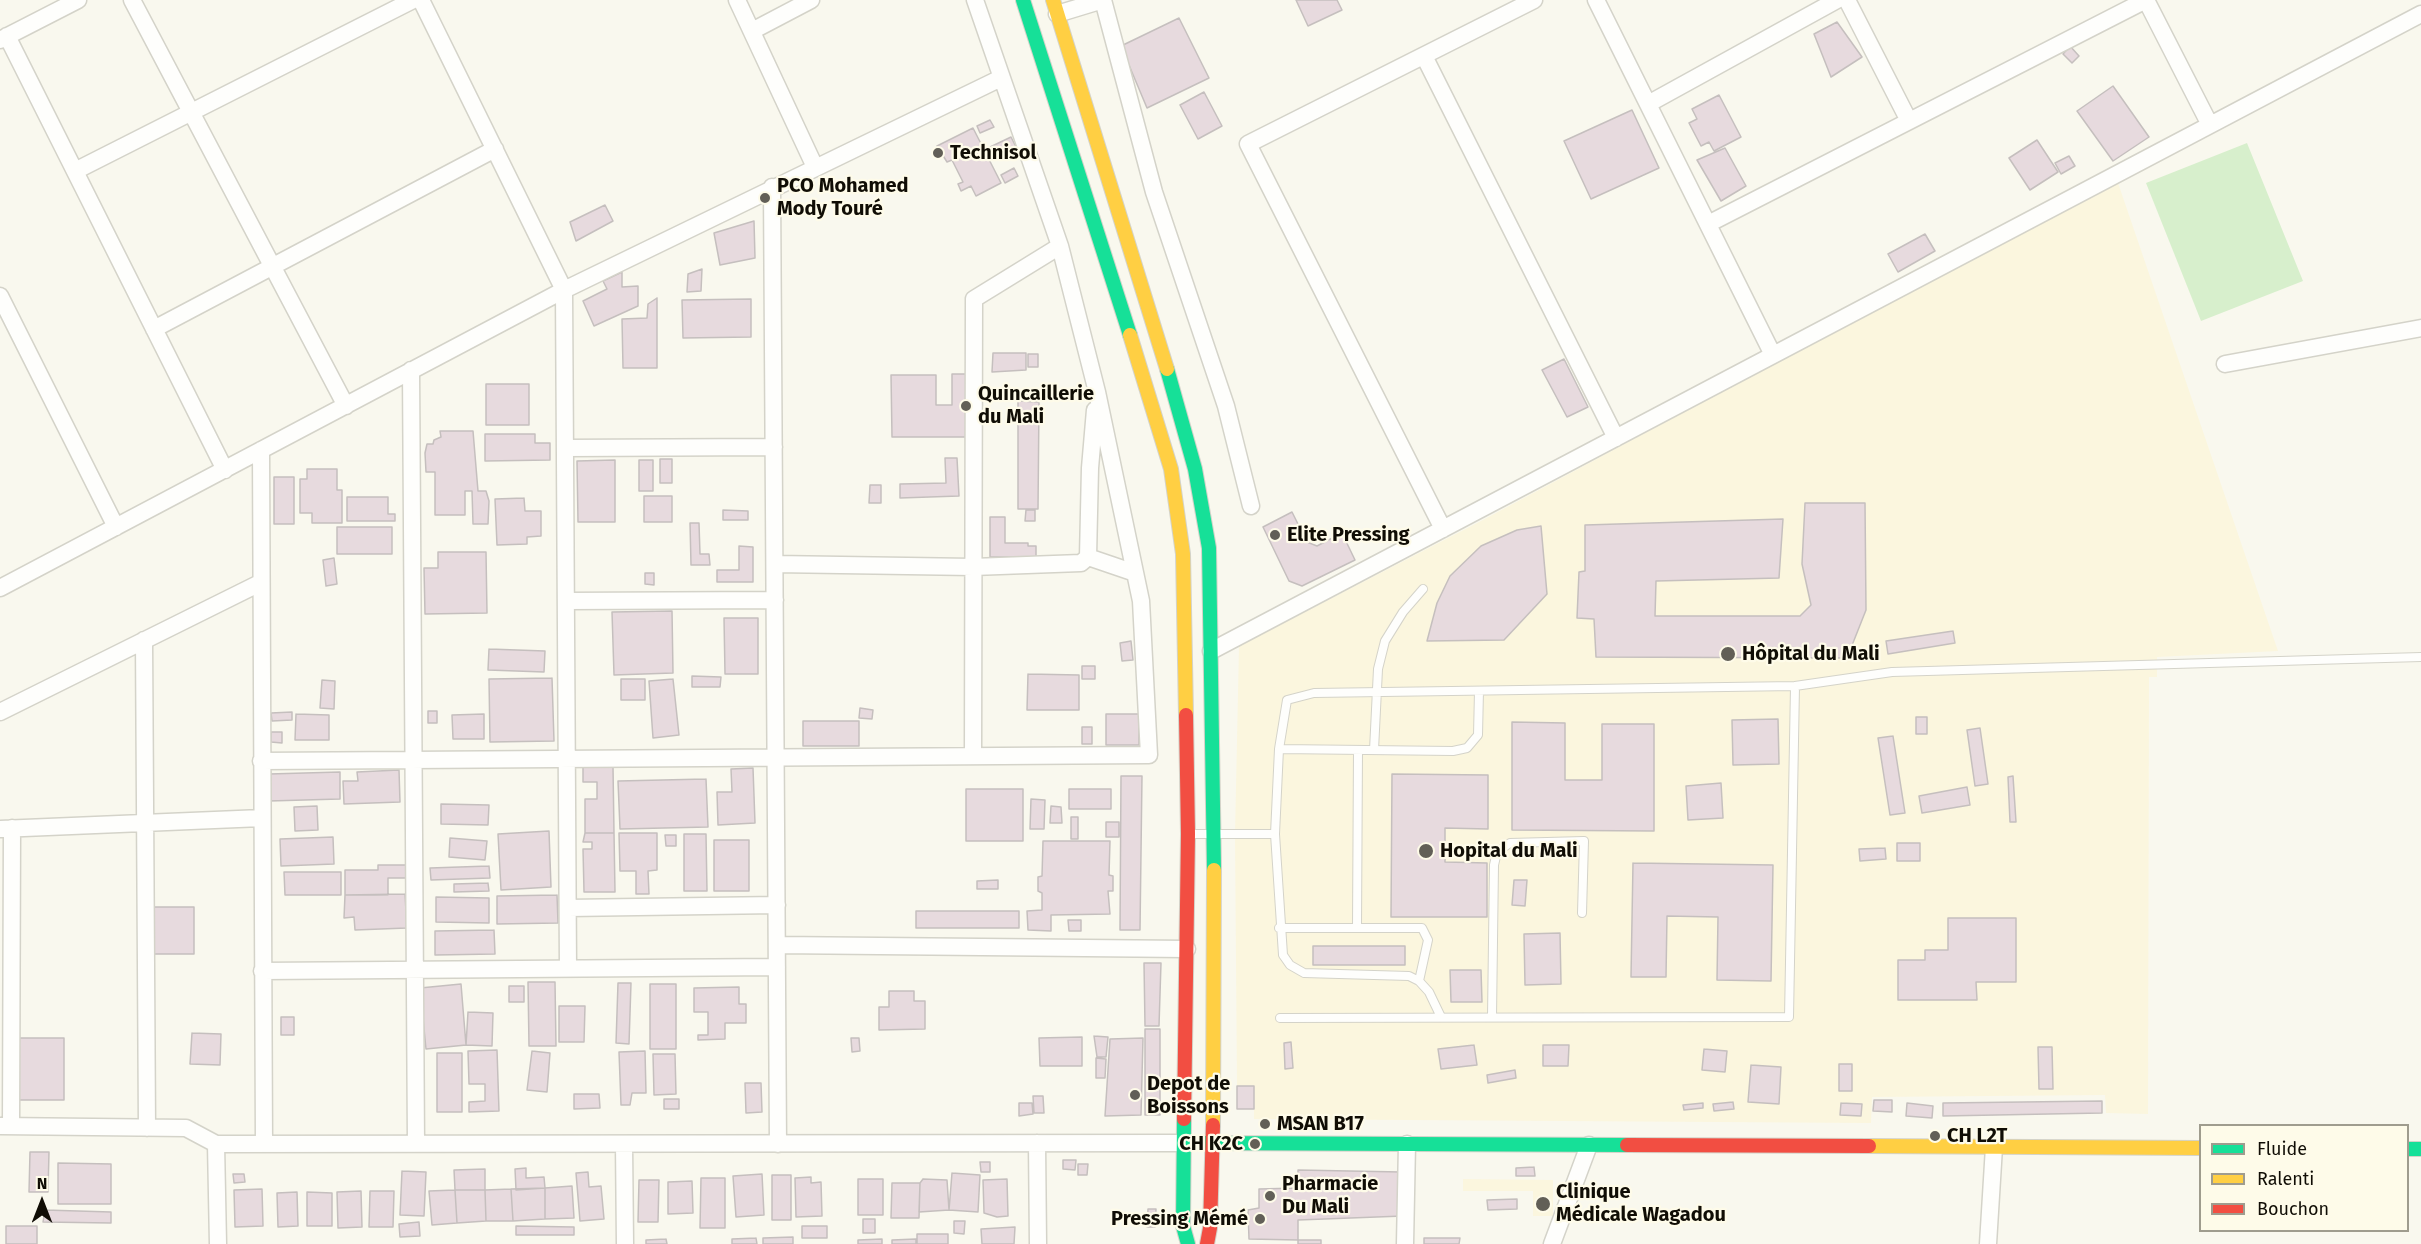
<!DOCTYPE html>
<html>
<head>
<meta charset="utf-8">
<style>
  body { margin:0 }
  #map { position:relative; width:2421px; height:1244px; overflow:hidden; background:#f9f8ee; font-family:"Fira Sans",sans-serif }
  canvas { display:block }
  .legend { position:absolute; left:2199px; top:1124px; width:210px; height:108px; box-sizing:border-box; background:#fefbe9; border:2px solid #9f9c8e; margin:0; padding:8px 10px; list-style:none; font-size:18px; color:#100d05 }
  .legend li { display:flex; align-items:center; gap:12px; height:30px }
  .legend b { width:30px; border:2px solid #9f9c8e }
  .north { position:absolute; left:12px; top:1172px; width:60px; height:60px; -webkit-text-stroke:4px #fefbe9; paint-order:stroke; rotate:0deg; font-size:16px; font-weight:700; line-height:24px; text-align:center; color:#100d05 }
  .north::after { content:''; display:block; margin:auto; width:21px; height:27px; background:#100d05; clip-path:polygon(50% 0,100% 100%,50% 72%,0 100%) }
</style>
</head>
<body>
<div id="map">
<canvas width="2421" height="1244"></canvas>
<ul class="legend">
<li><b style="height:8px;background:#16e098"></b>Fluide</li>
<li><b style="height:8px;background:#ffcf43"></b>Ralenti</li>
<li><b style="height:8px;background:#f24e42"></b>Bouchon</li>
</ul>
<div class="north">N</div>
</div>
<script>
const context = document.querySelector('canvas').getContext('2d');
context.lineJoin = 'round';
function paint(path, color) { context.fillStyle = color; context.fill(path, 'evenodd'); }
const shape = rows => new Path2D(rows.map(r => 'M' + r).join(''));
function strokePath(path, color, width, dash) { context.strokeStyle = color; context.lineWidth = width; context.lineCap = dash ? 'butt' : 'round'; context.setLineDash(dash || []); context.stroke(path); }
function label(font, color, halo, rows, align = 'center') {
  context.font = font + ' "Fira Sans",sans-serif'; context.lineWidth = 4.5; context.setLineDash([]); context.textBaseline = 'middle'; context.strokeStyle = halo; context.fillStyle = color; for (const [text, x, y, turn = 0] of rows) {
    context.save(); context.translate(x, y); context.rotate((+turn || 0) * Math.PI / 180); context.textAlign = isNaN(turn) ? turn : align; if (halo) context.strokeText(text, 0, 0); context.fillText(text, 0, 0); context.restore();
  }
}
const built = shape([
  [2117,180,2278,651,2157,657,2157,677,2149,677,2148,1114,2106,1113,2105,1095,1872,1097,1871,1123,1254,1119,1254,1086,1237,1086,1235,835,1239,646,1481,521],
  [1463,1179,1553,1180,1553,1216,1533,1216,1533,1191,1463,1191]
]);
const green = shape([
  [2247,143,2303,281,2201,321,2146,183]
]);
const building = shape([
  [1296,0,1337,0,1342,10,1308,26,1296,0],
  [1179,18,1209,78,1147,108,1121,46,1179,18],
  [1837,22,1862,57,1831,77,1814,34,1837,22],
  [2070,46,2079,56,2072,63,2063,54,2070,46],
  [2113,86,2149,137,2113,161,2077,111,2113,86],
  [1204,92,1222,126,1198,139,1180,105,1204,92],
  [1719,95,1741,137,1714,151,1709,142,1701,146,1689,123,1697,119,1692,109,1719,95],
  [1632,110,1659,168,1591,199,1564,141,1632,110],
  [990,120,994,127,980,133,977,126,990,120],
  [973,128,1001,183,976,196,971,186,961,191,958,184,963,182,952,160,947,162,937,146,973,128],
  [1011,137,1016,147,991,159,986,149,1011,137],
  [2037,140,2058,172,2030,190,2009,158,2037,140],
  [1725,148,1746,186,1721,201,1697,160,1725,148],
  [2069,156,2075,166,2061,174,2055,163,2069,156],
  [1014,168,1018,176,1005,183,1001,175,1014,168],
  [605,205,613,221,576,241,570,222,605,205],
  [754,221,755,258,720,265,714,233,754,221],
  [1925,234,1935,251,1898,272,1888,254,1925,234],
  [702,269,701,291,687,292,688,274,702,269],
  [622,272,622,287,638,286,638,306,594,326,583,301,607,289,603,281,622,272],
  [657,298,657,368,623,368,622,319,647,318,648,304,657,298],
  [751,299,751,337,683,338,682,300,751,299],
  [993,353,1026,353,1026,370,992,372,993,353],
  [1028,354,1038,354,1038,367,1028,367,1028,354],
  [1564,359,1588,407,1567,417,1542,370,1564,359],
  [952,374,971,374,972,437,892,437,891,375,936,375,936,405,952,405,952,374],
  [486,384,529,384,529,425,486,425,486,384],
  [1027,390,1037,391,1036,401,1026,400,1027,390],
  [1018,401,1039,402,1038,509,1018,509,1018,401],
  [440,431,473,431,478,491,486,491,489,501,488,524,473,524,472,491,465,491,465,515,435,515,435,472,426,472,425,453,427,444,433,444,434,440,441,437,440,431],
  [485,434,535,434,535,443,550,443,550,460,485,461,485,434],
  [945,458,957,458,959,496,900,498,900,484,946,483,945,458],
  [660,459,672,459,672,483,660,483,660,459],
  [615,460,615,522,578,522,577,461,615,460],
  [639,460,653,460,653,491,639,491,639,460],
  [307,469,337,469,337,490,342,490,342,523,312,523,312,513,300,513,300,479,307,479,307,469],
  [274,477,294,477,294,524,274,524,274,477],
  [870,485,881,485,881,503,869,503,870,485],
  [644,496,672,496,672,522,644,522,644,496],
  [347,497,388,497,388,514,395,514,395,521,347,521,347,497],
  [524,498,525,511,541,511,541,536,527,537,527,544,497,545,495,499,524,498],
  [1805,503,1865,503,1866,610,1847,658,1596,657,1594,619,1577,618,1579,572,1585,571,1585,525,1783,519,1779,578,1656,581,1655,616,1800,616,1811,605,1802,564,1805,503],
  [723,510,748,511,748,520,723,520,723,510],
  [1026,510,1035,510,1035,521,1025,521,1026,510],
  [1292,512,1307,542,1317,546,1342,533,1355,560,1302,586,1289,581,1263,527,1292,512],
  [990,517,1005,517,1005,543,1028,543,1028,546,1036,546,1036,557,990,557,990,517],
  [690,523,699,523,700,554,709,554,710,565,691,565,690,523],
  [1541,526,1547,594,1504,640,1427,641,1437,603,1450,576,1481,546,1517,530,1541,526],
  [337,527,392,527,392,554,337,554,337,527],
  [739,546,753,547,753,582,717,582,717,570,739,570,739,546],
  [438,552,486,552,487,613,425,614,424,568,438,568,438,552],
  [334,558,337,584,326,586,323,560,334,558],
  [645,573,654,573,654,585,645,584,645,573],
  [672,611,673,673,614,675,612,612,672,611],
  [724,618,758,618,758,674,725,674,724,618],
  [1953,631,1955,643,1888,654,1886,641,1953,631],
  [1131,641,1133,660,1122,661,1120,643,1131,641],
  [489,649,545,651,544,672,488,670,489,649],
  [1082,666,1095,666,1095,679,1082,679,1082,666],
  [1028,674,1079,675,1079,710,1027,710,1028,674],
  [692,676,721,677,720,687,692,687,692,676],
  [552,678,554,741,490,742,489,679,552,678],
  [621,679,645,679,645,700,621,700,621,679],
  [673,679,679,735,653,738,649,681,673,679],
  [322,680,335,681,334,709,320,708,322,680],
  [860,708,873,710,872,719,859,718,860,708],
  [428,711,437,711,437,723,428,723,428,711],
  [292,712,292,720,272,721,271,713,292,712],
  [296,714,329,715,329,740,295,740,296,714],
  [484,714,484,739,453,739,452,715,484,714],
  [1106,714,1139,714,1139,745,1106,745,1106,714],
  [1916,717,1927,717,1927,734,1916,734,1916,717],
  [1778,719,1779,764,1733,765,1732,720,1778,719],
  [803,721,859,721,859,746,803,746,803,721],
  [1512,722,1565,723,1565,780,1602,780,1602,724,1654,724,1654,831,1512,830,1512,722],
  [1082,727,1092,727,1092,744,1082,744,1082,727],
  [1980,728,1988,784,1975,786,1967,730,1980,728],
  [271,732,282,732,282,743,271,742,271,732],
  [1893,736,1905,813,1890,815,1878,738,1893,736],
  [583,767,613,767,614,833,585,833,585,799,597,799,597,782,583,782,583,767],
  [753,768,755,823,718,825,717,792,732,792,731,769,753,768],
  [399,770,400,802,344,804,343,781,358,781,357,772,399,770],
  [340,772,340,799,269,801,269,774,340,772],
  [1392,774,1488,775,1488,829,1445,828,1445,862,1487,863,1487,917,1391,917,1392,774],
  [1121,776,1142,776,1140,930,1120,930,1121,776],
  [2013,776,2016,822,2010,822,2008,777,2013,776],
  [706,779,708,827,620,829,618,781,706,779],
  [1721,783,1723,818,1688,820,1686,786,1721,783],
  [1967,787,1970,805,1922,813,1919,796,1967,787],
  [966,789,1023,789,1023,841,966,841,966,789],
  [1069,789,1111,789,1111,809,1069,809,1069,789],
  [1031,799,1045,800,1044,829,1030,829,1031,799],
  [441,804,489,805,488,825,441,824,441,804],
  [317,806,318,830,295,831,294,807,317,806],
  [1051,806,1061,807,1062,823,1050,823,1051,806],
  [1071,817,1078,817,1078,839,1071,839,1071,817],
  [1106,822,1119,822,1119,837,1106,837,1106,822],
  [549,831,551,887,501,890,498,834,549,831],
  [585,833,614,833,615,892,584,892,583,849,592,849,592,842,583,842,585,833],
  [619,833,657,833,657,870,648,871,649,894,636,894,636,871,620,871,619,833],
  [684,834,706,834,707,891,684,891,684,834],
  [665,835,676,835,676,846,666,846,665,835],
  [333,837,334,864,281,866,280,839,333,837],
  [450,838,487,841,485,860,449,857,450,838],
  [714,840,749,840,749,891,714,891,714,840],
  [1043,841,1110,841,1109,875,1113,876,1113,891,1108,891,1110,914,1051,915,1051,931,1028,930,1027,911,1042,910,1042,893,1038,891,1038,877,1042,876,1043,841],
  [1897,843,1920,843,1920,861,1897,861,1897,843],
  [1885,848,1886,859,1860,861,1859,849,1885,848],
  [1633,863,1773,865,1771,981,1717,980,1718,917,1667,916,1666,977,1631,977,1633,863],
  [378,865,409,865,409,878,388,878,388,895,345,895,345,870,378,870,378,865],
  [489,866,490,878,431,880,430,868,489,866],
  [284,872,341,872,341,895,285,895,284,872],
  [998,880,998,889,977,889,977,881,998,880],
  [1514,880,1527,880,1525,906,1512,905,1514,880],
  [488,883,489,891,454,892,454,884,488,883],
  [405,894,407,928,355,930,354,917,344,918,345,895,405,894],
  [557,895,558,923,497,924,497,896,557,895],
  [436,897,489,898,489,923,436,922,436,897],
  [147,907,194,907,194,954,147,954,147,907],
  [916,911,1019,911,1019,928,916,928,916,911],
  [1948,918,2016,918,2016,982,1976,982,1977,1000,1898,1000,1898,960,1925,960,1925,950,1948,950,1948,918],
  [1068,920,1081,920,1081,931,1069,931,1068,920],
  [494,930,495,954,435,955,435,931,494,930],
  [1560,933,1561,984,1525,985,1524,934,1560,933],
  [1313,946,1405,946,1405,965,1313,965,1313,946],
  [1144,963,1161,963,1159,1026,1145,1026,1144,963],
  [1450,970,1481,970,1482,1002,1451,1002,1450,970],
  [528,982,555,982,556,1046,529,1046,528,982],
  [618,983,631,983,629,1044,616,1043,618,983],
  [461,984,466,1045,426,1049,420,988,461,984],
  [650,984,676,984,676,1049,650,1049,650,984],
  [509,986,524,986,524,1002,509,1002,509,986],
  [739,987,739,1004,746,1004,746,1023,725,1023,725,1039,698,1040,698,1035,708,1035,708,1012,694,1012,694,988,739,987],
  [889,991,914,991,914,1001,925,1001,925,1029,879,1030,879,1007,889,1007,889,991],
  [559,1006,585,1006,584,1042,559,1042,559,1006],
  [468,1012,493,1013,492,1046,466,1045,468,1012],
  [281,1017,294,1017,294,1035,281,1035,281,1017],
  [1145,1029,1160,1029,1160,1115,1145,1115,1145,1029],
  [192,1033,221,1034,220,1065,190,1064,192,1033],
  [1094,1036,1108,1037,1106,1057,1097,1057,1094,1036],
  [1082,1037,1082,1066,1040,1066,1039,1038,1082,1037],
  [15,1038,64,1038,64,1100,15,1100,15,1038],
  [851,1038,859,1038,860,1051,852,1052,851,1038],
  [1143,1038,1141,1115,1105,1116,1110,1039,1143,1038],
  [1291,1042,1293,1068,1285,1069,1284,1043,1291,1042],
  [1474,1045,1477,1065,1441,1069,1438,1049,1474,1045],
  [1543,1045,1569,1045,1568,1066,1543,1066,1543,1045],
  [2038,1047,2052,1047,2053,1089,2039,1089,2038,1047],
  [1704,1049,1727,1051,1725,1072,1702,1070,1704,1049],
  [497,1050,499,1111,469,1112,469,1102,485,1101,485,1084,469,1084,468,1051,497,1050],
  [532,1051,550,1053,547,1092,527,1090,532,1051],
  [645,1051,646,1093,632,1093,630,1105,621,1105,619,1052,645,1051],
  [437,1053,462,1053,462,1112,437,1112,437,1053],
  [653,1054,675,1054,676,1094,654,1095,653,1054],
  [1096,1058,1106,1059,1105,1078,1096,1078,1096,1058],
  [1839,1064,1852,1064,1852,1091,1839,1091,1839,1064],
  [1751,1065,1781,1067,1779,1104,1748,1102,1751,1065],
  [1515,1070,1516,1078,1488,1083,1487,1075,1515,1070],
  [745,1083,761,1083,762,1112,746,1113,745,1083],
  [1237,1086,1254,1086,1254,1109,1237,1109,1237,1086],
  [574,1094,599,1094,600,1108,574,1109,574,1094],
  [1033,1096,1043,1096,1044,1113,1034,1113,1033,1096],
  [664,1099,679,1099,679,1109,664,1109,664,1099],
  [1874,1100,1892,1100,1892,1112,1873,1111,1874,1100],
  [2102,1101,2102,1113,1943,1116,1943,1103,2102,1101],
  [1733,1102,1734,1109,1714,1111,1713,1104,1733,1102],
  [1019,1103,1032,1103,1033,1114,1019,1116,1019,1103],
  [1703,1103,1703,1108,1684,1110,1683,1105,1703,1103],
  [1841,1103,1862,1104,1861,1116,1840,1115,1841,1103],
  [1907,1103,1933,1106,1932,1118,1906,1116,1907,1103],
  [30,1152,49,1152,48,1192,29,1192,30,1152],
  [1063,1160,1076,1160,1075,1170,1063,1169,1063,1160],
  [980,1162,990,1162,990,1172,981,1172,980,1162],
  [58,1163,111,1164,111,1204,58,1204,58,1163],
  [1078,1164,1088,1164,1087,1175,1078,1175,1078,1164],
  [1534,1167,1535,1176,1516,1176,1516,1168,1534,1167],
  [526,1168,526,1178,544,1177,545,1188,516,1190,515,1169,526,1168],
  [485,1169,485,1190,455,1190,454,1170,485,1169],
  [1298,1170,1401,1172,1403,1216,1298,1220,1298,1240,1249,1239,1248,1210,1259,1208,1259,1189,1298,1188,1298,1170],
  [402,1171,426,1172,424,1216,400,1215,402,1171],
  [588,1172,589,1187,601,1186,604,1219,580,1221,576,1173,588,1172],
  [952,1173,980,1175,978,1212,949,1210,952,1173],
  [233,1174,244,1174,245,1182,234,1183,233,1174],
  [762,1174,764,1215,736,1217,733,1176,762,1174],
  [772,1175,791,1175,791,1220,772,1220,772,1175],
  [811,1177,811,1183,821,1182,822,1216,796,1217,795,1178,811,1177],
  [701,1178,725,1178,725,1228,700,1228,701,1178],
  [858,1179,883,1179,883,1215,858,1215,858,1179],
  [923,1179,947,1180,949,1210,919,1212,920,1183,923,1179],
  [1007,1179,1008,1216,997,1217,984,1213,983,1180,1007,1179],
  [639,1180,659,1180,658,1222,638,1222,639,1180],
  [692,1181,693,1213,668,1214,668,1182,692,1181],
  [892,1183,920,1183,919,1218,891,1218,892,1183],
  [572,1186,574,1218,545,1219,545,1188,572,1186],
  [545,1188,545,1219,513,1221,511,1189,545,1188],
  [262,1189,263,1226,235,1227,234,1190,262,1189],
  [511,1189,513,1221,486,1221,485,1190,511,1189],
  [455,1190,485,1190,486,1221,457,1223,455,1190],
  [455,1190,457,1223,432,1225,429,1191,455,1190],
  [361,1191,362,1227,338,1228,337,1192,361,1191],
  [370,1191,394,1191,393,1227,369,1227,370,1191],
  [297,1192,298,1226,278,1227,277,1193,297,1192],
  [307,1192,332,1193,332,1226,307,1226,307,1192],
  [1517,1199,1517,1209,1488,1210,1487,1200,1517,1199],
  [1148,1209,1156,1209,1155,1227,1147,1227,1148,1209],
  [45,1210,111,1212,111,1223,43,1222,45,1210],
  [863,1219,875,1219,875,1233,863,1233,863,1219],
  [954,1221,965,1221,964,1234,954,1233,954,1221],
  [419,1222,420,1236,400,1237,399,1224,419,1222],
  [6,1226,37,1226,37,1244,6,1244,6,1226],
  [516,1226,574,1227,574,1235,516,1235,516,1226],
  [802,1226,827,1226,827,1238,802,1238,802,1226],
  [1015,1227,1014,1244,982,1244,981,1229,1015,1227],
  [917,1234,948,1234,948,1244,917,1244,917,1234],
  [793,1237,793,1244,763,1244,763,1238,793,1237],
  [756,1238,757,1244,732,1244,732,1239,756,1238],
  [1424,1238,1460,1238,1459,1244,1424,1244,1424,1238],
  [666,1239,667,1244,646,1244,646,1240,666,1239],
  [882,1239,882,1244,858,1244,858,1240,882,1239],
  [916,1239,916,1244,892,1244,892,1240,916,1239],
  [1298,1240,1321,1240,1321,1244,1298,1244,1298,1240]
]);
const lane = shape([
  [1795,686,1892,672,2421,657],
  [1279,749,1453,751,1467,748,1478,735,1479,691],
  [1374,750,1378,669,1385,641,1403,612,1423,589],
  [1189,834,1275,834],
  [1279,928,1422,928,1428,940,1419,981],
  [1357,928,1358,750],
  [1492,1017,1494,865,1497,852,1510,843,1584,841,1582,913],
  [1280,1018,1789,1017,1795,686,1314,693,1287,700,1279,749,1275,834,1283,955,1290,965,1304,973,1409,976,1419,981,1429,992,1441,1017]
]);
const street = shape([
  [132,0,346,406],
  [421,0,564,290,568,968],
  [737,0,815,167],
  [1103,0,1154,192,1226,406,1251,506],
  [1596,0,1773,355],
  [1847,0,1909,121],
  [2146,0,2210,125],
  [1057,14,1103,0],
  [752,31,811,0],
  [7,36,225,470],
  [0,40,78,0],
  [1424,56,1616,438],
  [1648,104,1837,0],
  [75,171,413,0],
  [772,187,778,1144],
  [1708,224,2146,0],
  [0,296,116,527],
  [154,329,495,149],
  [2225,364,2421,328],
  [411,370,416,1144],
  [565,448,774,447],
  [261,450,264,1144],
  [1443,529,1248,144,1534,0],
  [1088,557,1135,573],
  [775,564,973,567,1081,563,1088,557,1090,468,1095,410],
  [0,588,564,290,1001,78],
  [566,601,775,600],
  [144,640,147,1128],
  [1211,651,2421,14],
  [0,712,260,583],
  [973,756,974,299,1060,246],
  [261,761,1149,755,1141,601,1097,392,1060,246,975,0],
  [0,829,262,818],
  [568,908,777,905],
  [777,945,1187,949],
  [262,971,777,967],
  [0,1126,186,1128,216,1144,1184,1143],
  [11,1126,12,828],
  [1037,1143,1038,1244],
  [216,1144,218,1244],
  [624,1144,625,1244],
  [1405,1244,1407,1144],
  [1552,1244,1589,1145],
  [1988,1244,1994,1147]
]);
const fast = shape([
  [1023,0,1130,335],
  [1167,369,1195,469,1209,548,1214,870],
  [1184,1119,1183,1226,1188,1244],
  [1198,1143,1627,1145],
  [2408,1149,2421,1149]
]);
const slow = shape([
  [1053,0,1167,369],
  [1130,335,1171,469,1183,554,1186,715],
  [1213,1125,1214,870],
  [1869,1146,2200,1148]
]);
const jam = shape([
  [1184,1119,1188,834,1186,715],
  [1627,1145,1869,1146],
  [1207,1244,1210,1228,1213,1125]
]);
const markers = [
  [938,153,6,"#625f57"],
  [765,198,6,"#625f57"],
  [966,406,6,"#625f57"],
  [1275,535,6,"#625f57"],
  [1728,654,8,"#625f57"],
  [1426,851,8,"#625f57"],
  [1135,1095,6,"#625f57"],
  [1265,1124,6,"#625f57"],
  [1935,1136,6,"#625f57"],
  [1255,1144,6,"#625f57"],
  [1270,1196,6,"#625f57"],
  [1543,1204,8,"#625f57"],
  [1260,1219,6,"#625f57"]
];
const poiNames = [
  ["Technisol",950,153],
  ["PCO Mohamed",777,186],
  ["Mody Touré",777,209],
  ["Quincaillerie",978,394],
  ["du Mali",978,417],
  ["Elite Pressing",1287,535],
  ["Hôpital du Mali",1742,654],
  ["Hopital du Mali",1440,851],
  ["Depot de",1147,1084],
  ["Boissons",1147,1107],
  ["MSAN B17",1277,1124],
  ["CH L2T",1947,1136],
  ["CH K2C",1243,1144,"right"],
  ["Pharmacie",1282,1184],
  ["Du Mali",1282,1207],
  ["Clinique",1556,1192],
  ["Médicale Wagadou",1556,1215],
  ["Pressing Mémé",1248,1219,"right"]
];
paint(built, '#fbf6de');
paint(green, '#d7efcc');
paint(building, '#e7dade');
strokePath(building, '#c5bfbe', 1.5);
strokePath(lane, '#d4d3c9', 10);
strokePath(street, '#d4d3c9', 19);
strokePath(fast, '#d4d3c9', 16);
strokePath(slow, '#d4d3c9', 16);
strokePath(jam, '#d4d3c9', 16);
strokePath(lane, '#fefefc', 8);
strokePath(street, '#fefefc', 16);
strokePath(fast, '#16e098', 14);
strokePath(slow, '#ffcf43', 14);
strokePath(jam, '#f24e42', 14);
for (const [x, y, r, color] of markers) { const dot = new Path2D(); dot.arc(x, y, r, 0, 2 * Math.PI); context.fillStyle = color; context.fill(dot); strokePath(dot, '#fefbe9', 2); }
label('bold 20px', '#100d05', '#fefbe9', poiNames, 'left');
</script>
</body>
</html>
